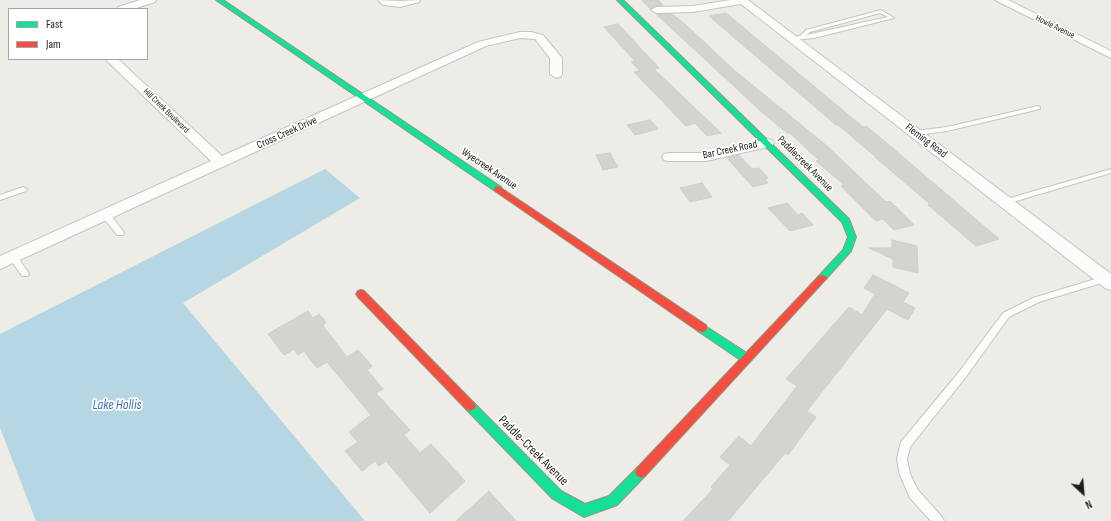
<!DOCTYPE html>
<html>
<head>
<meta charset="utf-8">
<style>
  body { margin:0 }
  #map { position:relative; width:1111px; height:521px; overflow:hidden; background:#edece6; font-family:"Sofia Sans Condensed",sans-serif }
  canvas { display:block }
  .legend { position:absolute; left:8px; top:8px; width:140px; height:52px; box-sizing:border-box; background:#fff; border:1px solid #a5a5a5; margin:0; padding:5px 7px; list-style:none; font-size:12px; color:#1e1e1e }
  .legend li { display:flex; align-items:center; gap:8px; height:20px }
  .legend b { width:20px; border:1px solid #a5a5a5 }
  .north { position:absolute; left:1063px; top:473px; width:40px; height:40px; -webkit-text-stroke:3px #fff; paint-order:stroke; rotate:154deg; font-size:11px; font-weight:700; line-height:16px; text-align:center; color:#1e1e1e }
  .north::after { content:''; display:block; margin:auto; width:14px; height:18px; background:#1e1e1e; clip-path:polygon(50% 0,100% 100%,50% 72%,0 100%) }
</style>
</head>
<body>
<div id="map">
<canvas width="1111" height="521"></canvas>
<ul class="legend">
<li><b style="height:5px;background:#16e098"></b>Fast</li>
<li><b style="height:5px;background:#f24e42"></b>Jam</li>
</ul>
<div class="north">N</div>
</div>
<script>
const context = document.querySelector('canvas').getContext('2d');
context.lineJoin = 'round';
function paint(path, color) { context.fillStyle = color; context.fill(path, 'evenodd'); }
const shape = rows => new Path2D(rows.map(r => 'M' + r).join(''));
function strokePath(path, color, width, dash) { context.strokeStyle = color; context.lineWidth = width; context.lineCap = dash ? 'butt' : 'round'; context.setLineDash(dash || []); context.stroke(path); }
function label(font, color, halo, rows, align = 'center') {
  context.font = font + ' "Sofia Sans Condensed",sans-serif'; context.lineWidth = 3.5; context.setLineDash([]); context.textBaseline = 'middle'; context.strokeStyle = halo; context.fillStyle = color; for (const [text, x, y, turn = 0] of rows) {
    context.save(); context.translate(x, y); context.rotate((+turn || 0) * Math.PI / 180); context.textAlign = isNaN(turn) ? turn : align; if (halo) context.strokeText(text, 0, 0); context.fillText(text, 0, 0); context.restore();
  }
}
const water = shape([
  [325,169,360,198,183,303,365,521,36,521,0,428,0,334]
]);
const building = shape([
  [642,0,658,0,663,5,656,6,650,9,642,0],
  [726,13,863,127,866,126,889,145,999,239,976,246,928,205,931,205,875,157,876,157,838,125,836,125,709,16,726,13],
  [656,14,672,14,685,24,734,70,827,146,886,202,890,201,914,225,894,230,883,219,876,221,841,186,844,185,816,161,819,160,809,151,790,133,787,133,764,114,656,14],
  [618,24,659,68,654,69,721,133,707,136,695,123,686,126,634,72,640,71,631,62,635,61,604,27,618,24],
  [650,120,658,129,635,135,627,125,650,120],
  [610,153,618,167,603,170,596,155,610,153],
  [739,155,752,169,759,168,768,178,765,179,768,183,753,187,727,158,739,155],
  [702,183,712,197,690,202,680,188,702,183],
  [787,203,798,215,802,213,813,225,790,231,768,208,787,203],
  [892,240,917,246,918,273,893,267,893,259,869,248,892,248,892,240],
  [873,275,909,293,903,302,915,308,908,320,887,309,807,411,816,417,788,455,785,453,728,521,683,521,713,489,711,487,730,465,720,457,739,436,751,446,797,386,786,379,849,307,862,315,875,294,864,288,873,275],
  [308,311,313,318,319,314,326,322,323,326,347,357,358,350,372,366,367,370,383,389,376,393,410,430,404,435,420,453,431,444,465,481,430,513,386,461,379,466,375,461,362,471,345,451,358,442,349,432,371,415,327,362,317,368,304,351,298,355,294,349,284,355,268,334,308,311],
  [489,491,516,521,456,521,489,491]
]);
const lane = shape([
  [881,10,894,18,814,38,792,40,789,38,800,36,806,30,881,10],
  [880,13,888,17,806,35,810,32,880,13],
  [1038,106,1040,107,1040,109,947,131,916,135,913,133,916,131,947,127,1038,106],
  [1111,169,1111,173,1006,204,1002,202,1003,200,1111,169],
  [23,187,27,189,26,191,0,200,0,195,23,187],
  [106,212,109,213,123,231,124,233,123,235,117,235,103,217,102,215,106,212],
  [13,254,16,255,28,272,29,274,28,276,22,276,10,259,9,257,13,254],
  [1105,276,1108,277,1109,279,1108,281,1039,302,1009,317,965,378,910,447,907,459,910,474,918,490,942,517,944,521,931,521,910,498,900,475,897,459,901,442,959,372,1003,313,1033,298,1105,276]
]);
const street = shape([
  [140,0,156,0,155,2,133,9,117,9,118,7,140,0],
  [378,0,400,1,420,0,419,2,400,7,383,5,378,0],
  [730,0,748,0,1111,274,1111,290,1105,288,741,4,693,12,656,13,651,10,656,7,693,6,730,0],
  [995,0,1008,0,1111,51,1111,58,995,0],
  [520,32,531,32,543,35,562,58,562,74,560,77,556,78,550,74,550,58,535,39,520,38,486,46,0,269,0,256,211,161,105,59,118,59,222,156,478,42,520,32],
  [767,139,772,140,774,143,772,146,706,161,669,161,664,160,662,157,664,154,669,153,706,153,767,139]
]);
const fast = shape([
  [216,0,223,0,501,187,502,189,501,191,495,191,216,0],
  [617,0,623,0,849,219,856,237,851,251,825,280,822,281,819,280,817,278,843,250,848,237,842,222,617,0],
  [702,324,750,355,751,358,750,361,746,362,742,361,698,331,697,328,698,325,702,324],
  [470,401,474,403,561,491,585,504,609,496,637,468,641,466,645,468,647,472,645,476,617,505,584,517,553,499,466,409,464,406,466,403,470,401]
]);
const jam = shape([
  [498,186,706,325,707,328,706,331,702,332,698,331,495,191,494,189,495,187,498,186],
  [822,275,825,276,827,278,825,280,645,476,641,478,637,476,635,472,637,468,819,276,822,275],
  [361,290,364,291,474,403,476,406,474,409,470,411,466,409,358,297,356,294,358,291,361,290]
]);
const farStreetnames = [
  ["Howle Avenue",1055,27,26],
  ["Hill Creek Boulevard",166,111,44]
];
const streetNames = [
  ["Cross Creek Drive",287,133,-24],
  ["Fleming Road",926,141,37],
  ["Bar Creek Road",730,150,-12],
  ["Paddlecreek Avenue",805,164,45],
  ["Wyecreek Avenue",489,169,34]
];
const nearStreetnames = [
  ["Paddle-Creek Avenue",533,451,45]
];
const nearWaternames = [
  ["Lake Hollis",117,405]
];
paint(water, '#b6d6e3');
paint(building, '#d5d3cf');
strokePath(building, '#d0cdc7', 1);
strokePath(lane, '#c5c5c2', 2);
strokePath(street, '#c5c5c2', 2);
strokePath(fast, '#93977e', 2);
strokePath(jam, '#93977e', 2);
paint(lane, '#fcfcfb');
paint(street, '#fcfcfb');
paint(fast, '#16e098');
paint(jam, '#f24e42');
label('9px', '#1e1e1e', '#fff', farStreetnames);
label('11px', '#1e1e1e', '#fff', streetNames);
label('13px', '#1e1e1e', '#fff', nearStreetnames);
label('italic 14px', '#4171b8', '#fff', nearWaternames);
</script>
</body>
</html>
